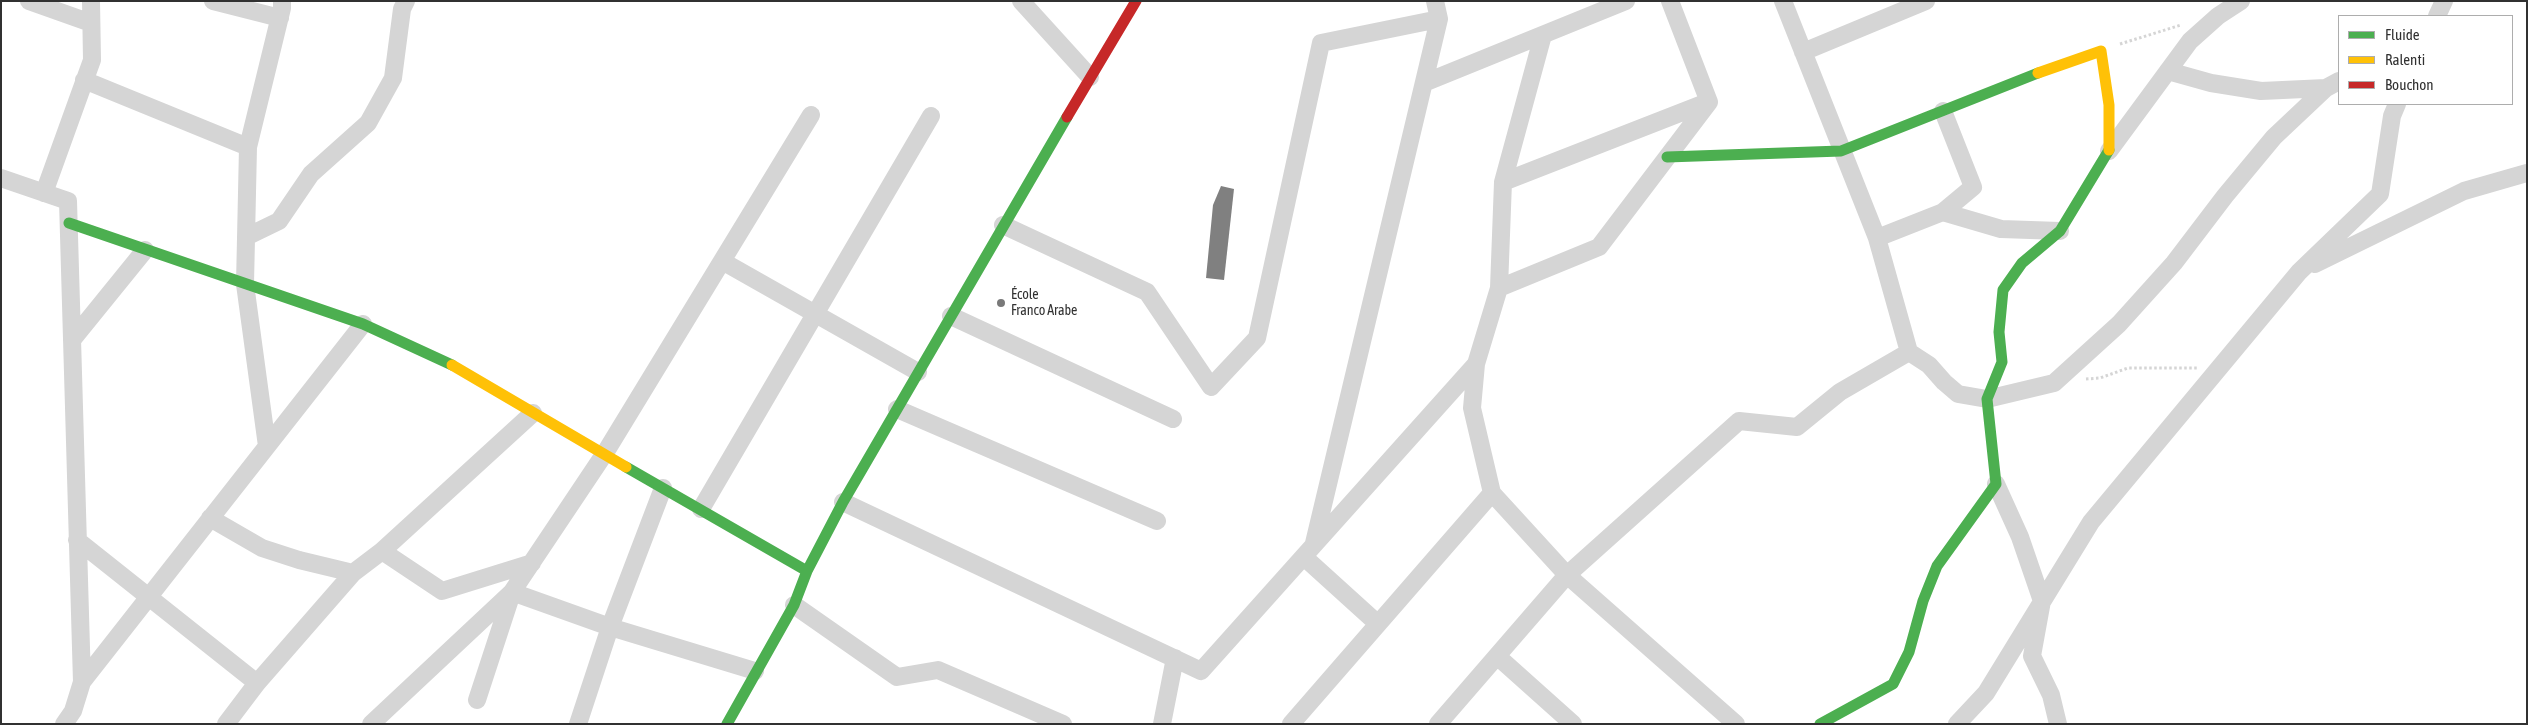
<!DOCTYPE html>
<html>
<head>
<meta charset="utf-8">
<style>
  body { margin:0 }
  #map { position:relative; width:2528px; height:725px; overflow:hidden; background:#fff; font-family:"Asap Condensed",sans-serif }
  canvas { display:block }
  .frame { position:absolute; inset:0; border:2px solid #313131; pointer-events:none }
  .legend { position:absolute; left:2338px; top:15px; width:175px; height:90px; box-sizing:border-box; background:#fff; border:1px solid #adadad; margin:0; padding:6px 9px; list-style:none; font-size:15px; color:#313131 }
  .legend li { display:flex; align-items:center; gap:10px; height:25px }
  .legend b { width:25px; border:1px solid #adadad }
</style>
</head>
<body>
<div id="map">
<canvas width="2528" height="725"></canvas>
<div class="frame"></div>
<ul class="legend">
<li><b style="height:6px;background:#4caf50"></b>Fluide</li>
<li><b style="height:6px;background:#ffc107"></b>Ralenti</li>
<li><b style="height:6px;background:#c62828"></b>Bouchon</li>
</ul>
</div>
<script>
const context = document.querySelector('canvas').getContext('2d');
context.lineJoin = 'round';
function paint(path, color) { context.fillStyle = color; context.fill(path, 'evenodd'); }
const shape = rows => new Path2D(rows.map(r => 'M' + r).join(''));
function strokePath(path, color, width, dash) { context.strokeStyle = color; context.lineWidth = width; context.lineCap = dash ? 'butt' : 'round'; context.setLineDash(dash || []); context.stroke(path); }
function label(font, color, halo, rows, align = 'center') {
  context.font = font + ' "Asap Condensed",sans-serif'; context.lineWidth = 5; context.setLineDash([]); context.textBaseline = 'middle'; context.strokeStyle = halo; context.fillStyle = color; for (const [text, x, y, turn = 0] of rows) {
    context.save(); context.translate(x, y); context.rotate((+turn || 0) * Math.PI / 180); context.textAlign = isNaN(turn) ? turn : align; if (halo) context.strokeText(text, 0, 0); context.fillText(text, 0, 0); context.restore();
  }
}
const building = shape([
  [1221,186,1234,189,1224,280,1206,278,1213,205]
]);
const path = shape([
  [2120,44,2181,25],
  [2086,379,2100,378,2128,368,2198,368]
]);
const street = shape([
  [29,1,91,23],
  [213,1,280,18],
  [1021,1,1090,77],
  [1670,1,1709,102],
  [1783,1,1877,238,1909,352,1929,365,1944,382,1958,394,1987,399,2054,383,2119,324,2174,263,2225,196,2274,137,2326,88,2339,81],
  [2437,16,2444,1],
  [1543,35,1503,182,1499,288,1476,364,1472,408,1492,493,1567,575,1736,724],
  [1803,52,1926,1],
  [2168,71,2211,83,2261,91,2326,88],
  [84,80,248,147],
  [1424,83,1626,1],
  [2109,151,2190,41,2218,16,2241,1],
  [1,178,68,201,82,682,73,711,64,724],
  [1503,182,1708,102],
  [44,193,92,60,91,1],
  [1943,212,1973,187,1943,111],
  [1003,225,1147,292,1211,387,1257,338,1321,43,1439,19],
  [246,237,279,221,311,174,368,123,393,78,402,9,406,1],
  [1877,238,1943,212,2001,229,2060,231],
  [722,261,918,372],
  [2315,264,2464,191,2527,173],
  [1499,288,1599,247,1709,102],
  [951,316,1173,419],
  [72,340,145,250],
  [897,409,1157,521],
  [267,446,245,284,248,147,282,8,282,1],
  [1996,484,2020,537,2042,601,2032,656,2051,695,2058,724],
  [843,502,1201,671,1476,364],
  [701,509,931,116],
  [210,518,262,548,299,560,353,573],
  [77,540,257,683],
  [1314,543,1439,19,1435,1],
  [382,551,442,591,532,563],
  [1304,557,1378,624],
  [512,592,610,627,755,671],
  [794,605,897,677,938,670,1063,724],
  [1497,656,1573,724],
  [82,682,363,324],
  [477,700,512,593],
  [226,724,257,683,353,573,382,551,533,413],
  [371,724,512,592,605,453,811,115],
  [578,724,610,627,663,488],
  [1162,724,1175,658],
  [1291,724,1492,493],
  [1438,724,1567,575,1739,421,1797,427,1840,392,1909,352],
  [1957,724,1986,693,2091,522,2299,272,2380,194,2392,116,2397,104]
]);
const fast = shape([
  [1667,157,1841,151,2038,73],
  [69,223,363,324,452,365],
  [626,467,807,571],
  [727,724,794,605,807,571,843,502,1067,117],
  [1820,724,1893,684,1909,652,1923,601,1937,566,1996,484,1987,399,2002,362,1999,332,2003,290,2022,263,2060,231,2109,150]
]);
const slow = shape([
  [2038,73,2101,51,2109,105,2109,150],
  [452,365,626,467]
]);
const jam = shape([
  [1067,117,1136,1]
]);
const markers = [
  [1001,303,5,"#797979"]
];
const poiNames = [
  ["École",1011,295],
  ["Franco Arabe",1011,311]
];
paint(building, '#808080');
strokePath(path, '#d5d5d5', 3, [2.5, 2.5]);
strokePath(street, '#d5d5d5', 18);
strokePath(fast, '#4caf50', 11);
strokePath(slow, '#ffc107', 11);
strokePath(jam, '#c62828', 11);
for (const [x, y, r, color] of markers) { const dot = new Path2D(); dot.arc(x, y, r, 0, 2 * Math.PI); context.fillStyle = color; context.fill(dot); strokePath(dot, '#fff', 2); }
label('14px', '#313131', '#fff', poiNames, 'left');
</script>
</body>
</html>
